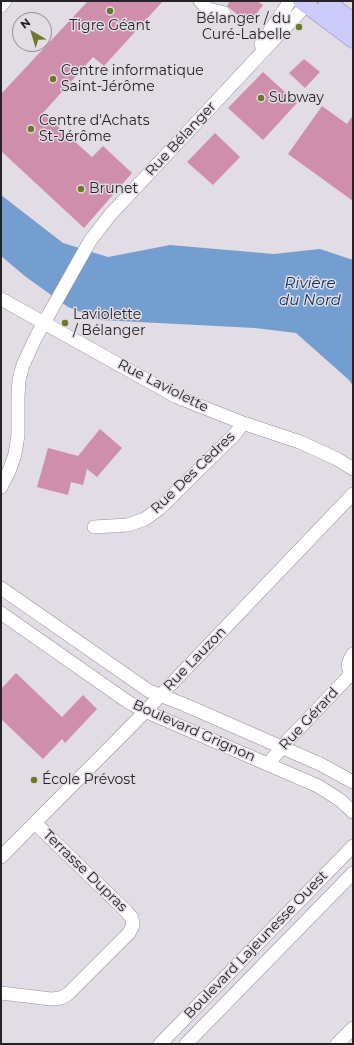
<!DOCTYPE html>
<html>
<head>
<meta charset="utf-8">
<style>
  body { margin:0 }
  #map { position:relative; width:354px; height:1045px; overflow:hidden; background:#e2dce4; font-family:Montserrat,sans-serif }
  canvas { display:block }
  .frame { position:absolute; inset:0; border:2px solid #252326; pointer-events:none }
  .north { position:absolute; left:12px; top:12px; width:40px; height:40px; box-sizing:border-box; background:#e2dce4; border:1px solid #969298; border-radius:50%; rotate:322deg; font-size:11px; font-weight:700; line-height:16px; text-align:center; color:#252326 }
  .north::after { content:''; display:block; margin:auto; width:14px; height:18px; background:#6c7926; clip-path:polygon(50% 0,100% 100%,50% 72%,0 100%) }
</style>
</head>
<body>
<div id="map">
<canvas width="354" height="1045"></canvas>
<div class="frame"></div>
<div class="north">N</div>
</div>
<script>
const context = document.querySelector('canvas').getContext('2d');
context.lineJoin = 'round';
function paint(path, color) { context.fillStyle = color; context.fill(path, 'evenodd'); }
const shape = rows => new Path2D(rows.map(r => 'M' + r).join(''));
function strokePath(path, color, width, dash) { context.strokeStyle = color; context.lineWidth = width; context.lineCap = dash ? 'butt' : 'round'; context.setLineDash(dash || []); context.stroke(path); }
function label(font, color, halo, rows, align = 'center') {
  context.font = font + ' Montserrat,sans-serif'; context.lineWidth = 3; context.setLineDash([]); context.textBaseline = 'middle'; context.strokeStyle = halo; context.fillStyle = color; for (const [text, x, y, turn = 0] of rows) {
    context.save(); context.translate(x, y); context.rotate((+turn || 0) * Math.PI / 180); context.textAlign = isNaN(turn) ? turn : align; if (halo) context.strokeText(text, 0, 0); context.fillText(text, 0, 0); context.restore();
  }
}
const water = shape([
  [1,195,63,243,108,257,170,245,274,254,320,249,353,260,353,386,349,380,296,333,255,328,100,320,68,307,26,277,1,256]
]);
const building = shape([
  [88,1,163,1,104,66,93,57,43,113,92,157,103,146,132,173,84,228,1,151,1,94],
  [230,1,257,1,263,5,249,24,227,6],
  [304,59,320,72,305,88,289,73],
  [263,72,297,103,263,140,228,108],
  [322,106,347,124,353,115,353,201,288,154],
  [215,133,240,157,213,185,187,162],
  [100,429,122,448,97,477,87,469,83,485,71,482,68,495,37,487,48,448,78,456],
  [16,673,62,717,83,695,97,709,65,743,62,739,43,759,1,719,1,689]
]);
const minor = shape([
  [200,1,208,9,224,13],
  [1,6,5,1],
  [261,44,290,1],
  [1,299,177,397,243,423,300,442,337,459,353,469],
  [1,487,10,469,15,454,18,435,18,396,19,380,23,365,36,337,90,241,110,215,310,1],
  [94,527,128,525,145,519,160,508,236,433,243,423],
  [1,588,149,691,183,704,320,764,353,782],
  [1,613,128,702,145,711,318,786,340,800,353,812],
  [353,654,350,659,348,666,350,672,353,677],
  [268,764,289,739,351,674],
  [1,857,136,721,353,494],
  [1,993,51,999,61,998,68,994,129,933,133,925,132,918,126,911,35,823],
  [160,1044,353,846],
  [186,1044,353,873],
  [337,1044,353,1028]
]);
const major = shape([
  [301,1,353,40],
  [326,1,353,21]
]);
const markers = [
  [110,11,4,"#6c7926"],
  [299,27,4,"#6c7926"],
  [53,79,4,"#6c7926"],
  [261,98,4,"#6c7926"],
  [31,129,4,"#6c7926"],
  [81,189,4,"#6c7926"],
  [65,323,4,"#6c7926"],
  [34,780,4,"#6c7926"]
];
const poiNames = [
  ["Bélanger / du",291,19,"right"],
  ["Curé-Labelle",291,35,"right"],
  ["Tigre Géant",110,26,"center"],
  ["Centre informatique",61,71],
  ["Saint-Jérôme",61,87],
  ["Subway",269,98],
  ["Centre d'Achats",39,121],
  ["St-Jérôme",39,137],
  ["Brunet",89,189],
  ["Laviolette",73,315],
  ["/ Bélanger",73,331],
  ["École Prévost",42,780]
];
const streetNames = [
  ["Rue Bélanger",181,139,-47],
  ["Rue Laviolette",163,386,27],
  ["Rue Des Cèdres",193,473,-44],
  ["Rue Lauzon",195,659,-46],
  ["Rue Gérard",309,719,-47],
  ["Boulevard Grignon",194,731,24],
  ["Terrasse Dupras",85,871,44],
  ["Boulevard Lajeunesse Ouest",256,945,-46]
];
const waterNames = [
  ["Rivière",310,284],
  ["du Nord",310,301]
];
paint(water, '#749ed0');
paint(building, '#ce8eac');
strokePath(minor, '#969098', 14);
strokePath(major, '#7d79ae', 17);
strokePath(minor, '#fff', 13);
strokePath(major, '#cdcbfb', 16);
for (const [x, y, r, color] of markers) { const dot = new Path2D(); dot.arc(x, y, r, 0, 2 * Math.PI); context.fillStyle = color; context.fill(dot); strokePath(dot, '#e2dce4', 1.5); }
label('14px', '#252326', '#e2dce4', poiNames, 'left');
label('14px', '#252326', '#e2dce4', streetNames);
label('italic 15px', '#073462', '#e2dce4', waterNames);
</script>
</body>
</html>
